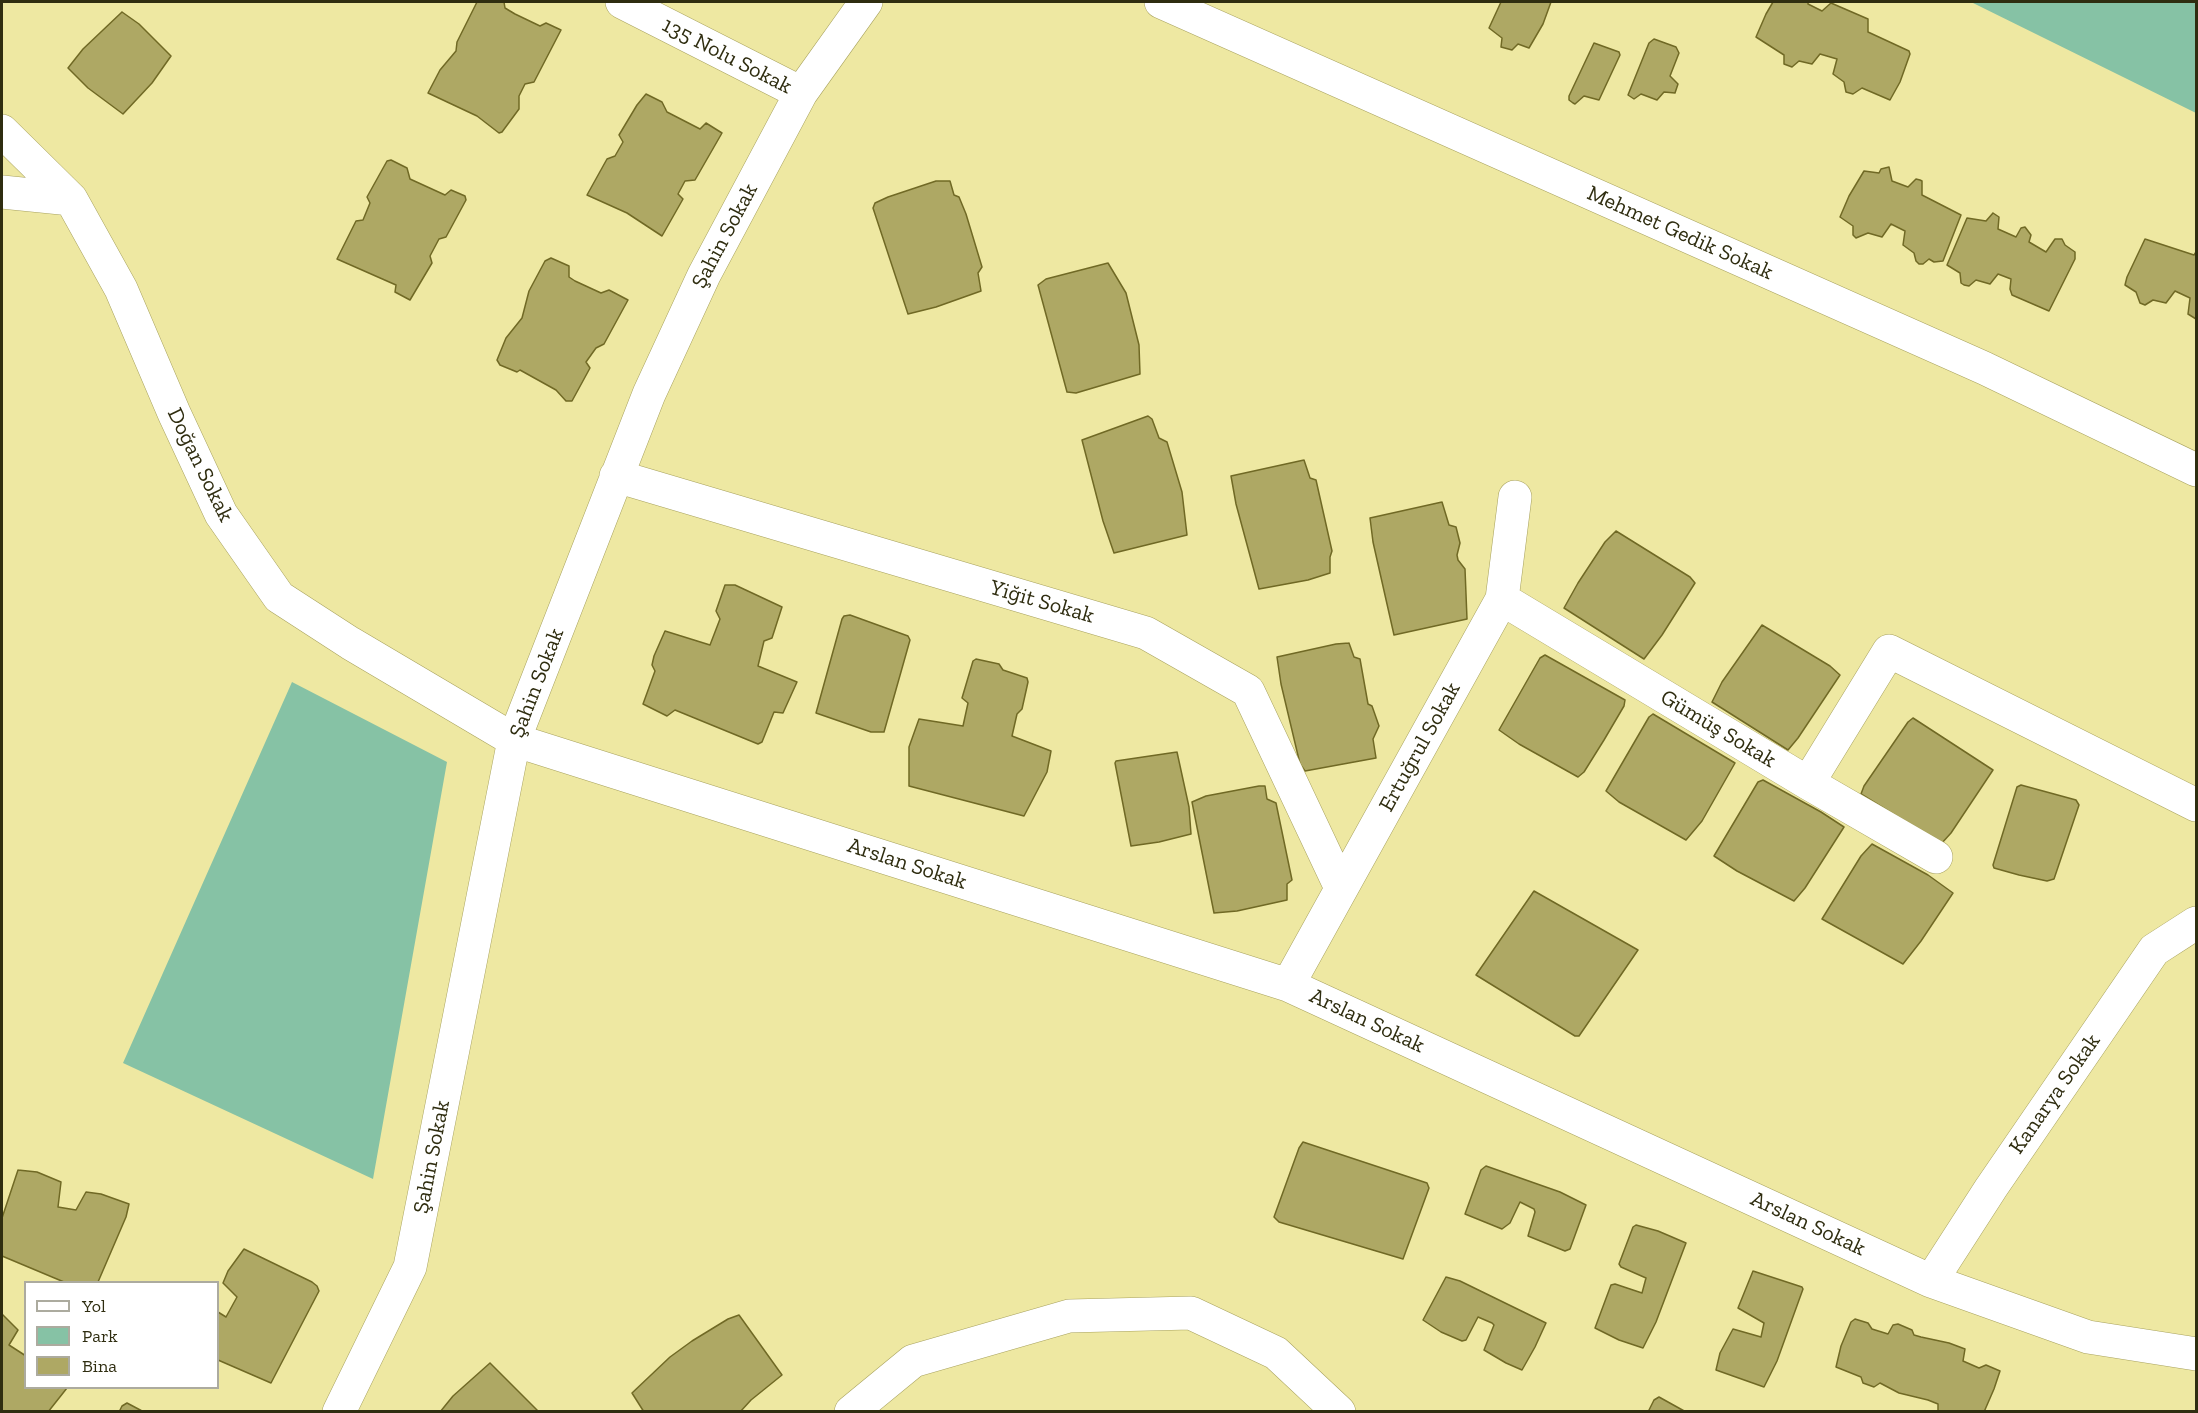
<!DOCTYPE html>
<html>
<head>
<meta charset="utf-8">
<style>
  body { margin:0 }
  #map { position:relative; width:2198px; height:1413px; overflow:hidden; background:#eee8a2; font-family:"Zilla Slab",serif }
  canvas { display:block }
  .frame { position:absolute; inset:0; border:3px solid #2f2d10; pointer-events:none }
  .legend { position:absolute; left:24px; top:1281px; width:195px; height:108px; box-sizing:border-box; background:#fff; border:2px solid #acab9f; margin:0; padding:8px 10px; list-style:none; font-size:18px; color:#2f2d10 }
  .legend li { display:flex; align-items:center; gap:12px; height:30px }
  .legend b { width:30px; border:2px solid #acab9f }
</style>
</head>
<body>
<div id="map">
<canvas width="2198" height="1413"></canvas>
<div class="frame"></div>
<ul class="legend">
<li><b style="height:8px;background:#fff"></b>Yol</li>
<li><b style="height:16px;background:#86c2a5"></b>Park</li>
<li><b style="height:16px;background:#aea864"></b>Bina</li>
</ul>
</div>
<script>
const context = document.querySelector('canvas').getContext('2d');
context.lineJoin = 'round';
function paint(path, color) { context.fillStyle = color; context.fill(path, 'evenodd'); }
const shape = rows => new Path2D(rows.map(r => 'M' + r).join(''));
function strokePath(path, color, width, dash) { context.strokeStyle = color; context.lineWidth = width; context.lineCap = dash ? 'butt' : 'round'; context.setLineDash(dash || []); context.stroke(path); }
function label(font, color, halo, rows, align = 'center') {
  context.font = font + ' "Zilla Slab",serif'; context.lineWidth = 4.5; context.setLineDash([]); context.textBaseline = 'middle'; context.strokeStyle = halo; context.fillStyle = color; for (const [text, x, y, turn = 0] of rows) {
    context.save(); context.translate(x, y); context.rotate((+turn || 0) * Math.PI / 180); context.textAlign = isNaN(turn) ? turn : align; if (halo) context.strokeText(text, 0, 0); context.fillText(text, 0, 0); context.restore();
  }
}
const green = shape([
  [1971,2,2196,2,2196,113],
  [292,682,447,762,373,1179,123,1063]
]);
const building = shape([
  [477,2,504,2,505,8,515,14,540,26,546,23,561,30,534,82,525,84,519,96,519,109,502,132,499,133,477,116,428,93,440,70,456,51,457,42,477,2],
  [1501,2,1551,2,1543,24,1529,48,1518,44,1512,50,1501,47,1502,38,1489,28,1501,2],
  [1773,2,1808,2,1808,4,1822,11,1831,3,1868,19,1868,32,1909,51,1910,54,1900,82,1890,100,1862,88,1853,94,1846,92,1844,82,1833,74,1837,59,1820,54,1812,64,1799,61,1792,67,1784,64,1784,55,1756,37,1766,14,1773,2],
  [122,12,139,24,171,56,152,83,123,114,88,88,68,68,83,49,122,12],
  [1654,39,1676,47,1679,53,1670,76,1678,84,1675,93,1664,92,1657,100,1641,94,1634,99,1628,95,1649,43,1654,39],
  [1594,43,1619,52,1620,55,1599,100,1584,96,1575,104,1573,103,1569,100,1569,96,1594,43],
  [646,94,662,102,667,112,700,129,706,123,722,133,695,180,685,181,678,194,683,199,662,236,627,213,587,195,607,159,615,156,623,142,619,135,637,105,646,94],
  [391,160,407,168,410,179,445,195,451,190,465,196,466,200,446,237,439,239,430,256,432,263,410,300,395,292,396,285,337,259,356,221,363,220,370,203,367,197,387,161,391,160],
  [1889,167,1892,181,1908,187,1916,179,1920,180,1922,181,1922,195,1961,215,1943,261,1934,262,1929,259,1923,264,1919,264,1916,261,1914,253,1903,245,1905,231,1891,224,1882,237,1868,233,1856,238,1853,235,1853,226,1840,217,1849,196,1864,171,1879,173,1881,169,1889,167],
  [936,181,950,181,954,195,959,197,966,214,982,267,978,273,981,291,936,307,908,314,873,208,875,203,888,197,936,181],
  [1993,213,1999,217,1998,229,2016,237,2021,228,2025,227,2031,235,2029,242,2046,252,2055,239,2062,239,2065,245,2075,252,2075,259,2049,311,2012,295,2010,289,2011,279,1998,274,1990,284,1976,280,1969,286,1964,285,1961,283,1960,273,1947,265,1967,218,1986,221,1993,213],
  [2145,239,2194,255,2196,252,2196,319,2188,314,2190,298,2175,291,2166,303,2153,300,2145,305,2140,303,2136,292,2125,285,2127,277,2145,239],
  [551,258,569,266,569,277,575,281,601,293,609,290,628,300,604,344,596,348,586,362,590,368,572,401,566,401,556,390,520,370,517,372,500,365,497,360,506,338,522,318,529,291,545,261,551,258],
  [1108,263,1126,293,1139,345,1140,374,1076,393,1067,392,1038,285,1046,279,1108,263],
  [1148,416,1152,419,1159,438,1167,442,1182,492,1187,535,1114,553,1103,521,1082,440,1148,416],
  [1304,460,1310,478,1316,480,1332,551,1330,557,1330,573,1308,580,1259,589,1236,504,1231,476,1304,460],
  [1442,502,1449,525,1456,527,1460,543,1457,555,1458,560,1465,569,1467,619,1394,635,1373,542,1370,518,1442,502],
  [1616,531,1690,577,1695,583,1662,635,1644,659,1564,608,1578,583,1605,542,1616,531],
  [725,585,735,585,782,607,772,638,764,641,758,666,797,682,783,713,774,712,762,742,758,744,675,710,667,716,643,704,655,671,652,665,654,656,665,631,710,645,720,619,716,611,725,585],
  [850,615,908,636,910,640,884,732,871,732,816,713,842,619,844,616,850,615],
  [1762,625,1830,666,1840,675,1798,738,1788,750,1712,702,1722,682,1762,625],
  [1349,643,1354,657,1360,659,1368,704,1372,706,1379,726,1373,739,1376,758,1305,771,1300,764,1281,684,1277,657,1336,644,1349,643],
  [1545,655,1625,700,1624,706,1604,740,1584,772,1578,777,1519,744,1499,730,1540,658,1545,655],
  [976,659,999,664,1003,670,1027,678,1028,682,1022,709,1017,714,1012,736,1051,751,1047,772,1024,816,909,786,909,747,919,719,963,726,968,703,962,698,973,661,976,659],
  [1653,714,1735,763,1702,821,1686,840,1619,802,1606,791,1649,717,1653,714],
  [1913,718,1993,770,1951,833,1941,844,1861,794,1864,786,1908,722,1913,718],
  [1177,752,1189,807,1191,834,1159,842,1131,846,1115,763,1116,761,1177,752],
  [1763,780,1821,812,1844,827,1805,888,1794,901,1737,871,1714,856,1758,782,1763,780],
  [2021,785,2076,800,2079,805,2054,879,2047,881,2019,875,1994,868,1993,865,2017,787,2021,785],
  [1259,786,1265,786,1267,799,1276,803,1292,880,1287,884,1287,900,1237,911,1214,913,1192,802,1206,796,1259,786],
  [1872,844,1928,875,1953,893,1921,941,1903,964,1822,919,1861,856,1872,844],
  [1534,891,1638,950,1579,1036,1575,1036,1476,975,1534,891],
  [1303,1142,1427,1183,1429,1188,1403,1259,1279,1222,1274,1217,1299,1148,1303,1142],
  [1486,1166,1560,1192,1586,1205,1570,1249,1565,1251,1528,1236,1535,1212,1534,1209,1520,1202,1510,1223,1502,1229,1465,1214,1481,1170,1486,1166],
  [18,1170,37,1172,61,1182,58,1207,76,1210,86,1192,101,1194,129,1204,126,1217,98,1282,64,1282,2,1256,2,1218,18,1170],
  [1636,1225,1658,1231,1686,1243,1656,1322,1643,1348,1619,1340,1595,1328,1611,1285,1615,1284,1642,1293,1646,1278,1621,1267,1619,1264,1633,1227,1636,1225],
  [244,1249,312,1282,317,1286,319,1291,271,1383,218,1360,218,1312,226,1317,237,1297,223,1283,228,1271,244,1249],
  [1753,1271,1802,1287,1803,1289,1777,1361,1764,1387,1716,1370,1720,1353,1733,1329,1761,1337,1764,1323,1738,1308,1753,1271],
  [1446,1277,1460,1281,1546,1323,1535,1347,1522,1370,1506,1363,1484,1350,1494,1325,1492,1323,1478,1317,1466,1340,1462,1341,1441,1332,1423,1320,1446,1277],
  [2,1314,18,1330,9,1345,26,1356,26,1388,67,1388,48,1412,2,1412,2,1314],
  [739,1315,782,1375,751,1400,740,1412,644,1412,632,1393,670,1357,692,1341,728,1319,739,1315],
  [1855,1319,1868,1323,1872,1329,1888,1334,1893,1325,1898,1324,1912,1330,1914,1335,1921,1337,1949,1343,1965,1349,1963,1361,1979,1368,1986,1365,2000,1371,1994,1389,1984,1412,1938,1412,1938,1404,1928,1400,1899,1393,1880,1383,1874,1387,1863,1383,1861,1377,1836,1367,1841,1346,1851,1322,1855,1319],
  [490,1363,539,1412,440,1412,453,1396,490,1363],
  [1659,1397,1686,1412,1648,1412,1654,1400,1659,1397],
  [127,1403,144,1412,119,1412,122,1406,127,1403]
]);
const minor = shape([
  [622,2,801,93],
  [1161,2,1984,368,2196,470],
  [2,131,71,199,121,289,174,413,221,514,279,597,350,643,514,740,1288,985,1931,1281,2088,1337,2196,1354],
  [2,192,71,199],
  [616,476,1146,633,1248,691,1341,888],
  [1502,599,1808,783,1936,857],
  [1808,783,1889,651,2196,805],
  [1288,985,1502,599,1515,497],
  [1931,1281,1991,1188,2154,950,2196,923],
  [339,1412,410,1267,514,740,649,394,704,275,801,93,866,2],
  [851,1412,913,1361,1069,1316,1191,1313,1276,1353,1339,1412]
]);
const streetNames = [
  ["135 Nolu Sokak",727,56,27],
  ["Mehmet Gedik Sokak",1680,233,24],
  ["Şahin Sokak",725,236,-62],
  ["Doğan Sokak",200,465,64],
  ["Yiğit Sokak",1042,602,16],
  ["Şahin Sokak",537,683,-69],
  ["Gümüş Sokak",1718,729,31],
  ["Ertuğrul Sokak",1420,747,-61],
  ["Arslan Sokak",907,864,18],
  ["Arslan Sokak",1367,1021,25],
  ["Kanarya Sokak",2055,1094,-55],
  ["Şahin Sokak",432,1157,-79],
  ["Arslan Sokak",1808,1224,25]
];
paint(green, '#86c2a5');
paint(building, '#aea864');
strokePath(building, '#706925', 1.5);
strokePath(minor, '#a8a25e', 34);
strokePath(minor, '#fff', 33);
label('22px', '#2f2d10', '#fff', streetNames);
</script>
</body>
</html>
